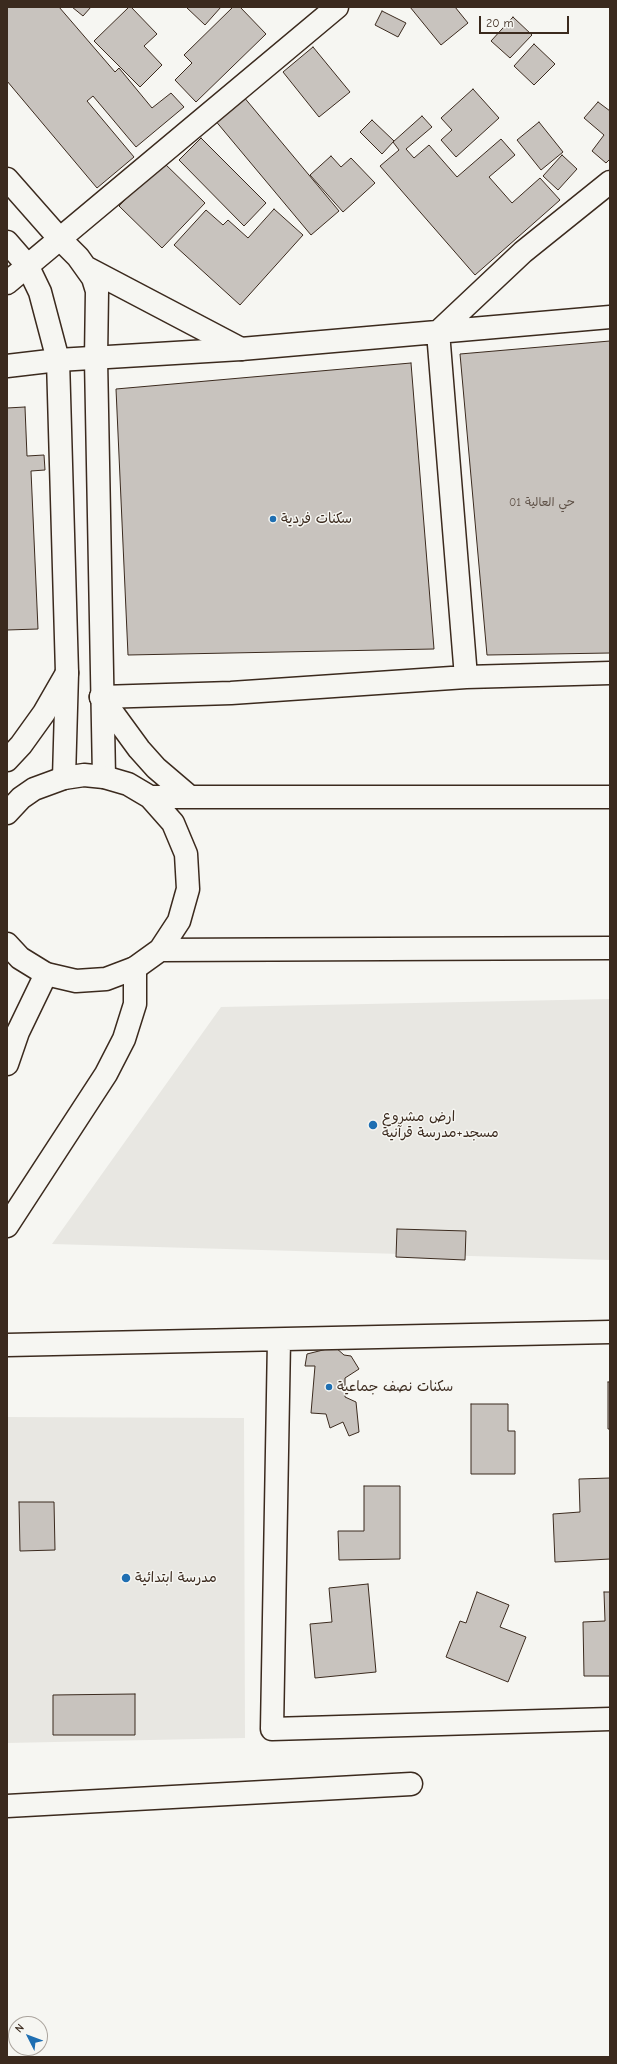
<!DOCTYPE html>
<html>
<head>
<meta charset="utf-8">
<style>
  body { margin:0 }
  #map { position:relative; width:617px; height:2064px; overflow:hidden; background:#f6f6f2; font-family:"Comic Neue",sans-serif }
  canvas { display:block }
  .frame { position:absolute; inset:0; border:8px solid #3b2a1e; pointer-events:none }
  .north { position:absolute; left:8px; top:2016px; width:40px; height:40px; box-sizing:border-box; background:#f6f6f2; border:1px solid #aba49d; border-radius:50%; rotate:312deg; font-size:11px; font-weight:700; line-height:16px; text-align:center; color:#3b2a1e }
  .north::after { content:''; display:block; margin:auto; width:14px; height:18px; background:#1f6fb2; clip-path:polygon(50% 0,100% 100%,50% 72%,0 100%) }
  .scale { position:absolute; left:479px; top:16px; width:90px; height:18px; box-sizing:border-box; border:2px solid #3b2a1e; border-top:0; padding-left:5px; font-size:12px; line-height:14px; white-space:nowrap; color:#3b2a1e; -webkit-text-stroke:3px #f6f6f2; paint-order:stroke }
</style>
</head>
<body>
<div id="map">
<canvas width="617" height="2064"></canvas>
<div class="frame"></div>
<div class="north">N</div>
<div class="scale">20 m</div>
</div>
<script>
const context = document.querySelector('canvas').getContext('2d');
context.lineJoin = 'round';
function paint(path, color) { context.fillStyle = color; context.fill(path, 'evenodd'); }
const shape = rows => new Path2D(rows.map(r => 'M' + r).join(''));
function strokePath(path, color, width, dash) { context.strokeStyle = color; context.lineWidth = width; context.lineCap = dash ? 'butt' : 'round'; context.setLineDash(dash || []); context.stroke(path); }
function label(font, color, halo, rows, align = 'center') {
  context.font = font + ' "Comic Neue","Playpen Sans Arabic",sans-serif'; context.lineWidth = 3; context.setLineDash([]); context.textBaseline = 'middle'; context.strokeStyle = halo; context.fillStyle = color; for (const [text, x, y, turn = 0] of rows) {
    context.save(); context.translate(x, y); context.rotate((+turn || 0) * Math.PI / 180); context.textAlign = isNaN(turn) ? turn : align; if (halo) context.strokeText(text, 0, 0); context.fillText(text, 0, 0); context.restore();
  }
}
const built = shape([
  [610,999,610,1260,52,1244,221,1007],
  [7,1417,244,1418,245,1738,7,1743]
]);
const building = shape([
  [7,7,59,7,115,72,119,68,152,108,171,93,184,107,136,147,93,96,87,101,134,157,97,188,7,81,7,7],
  [72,7,91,7,83,16,72,7],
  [129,7,131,7,157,34,144,46,162,65,140,87,94,41,129,7],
  [186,7,221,7,205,25,186,7],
  [233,7,240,7,266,34,196,102,175,80,192,63,184,55,233,7],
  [410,7,455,7,468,23,441,45,410,7],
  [382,11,406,23,398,37,375,25,382,11],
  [513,17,532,35,510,58,491,41,513,17],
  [534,44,555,64,534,85,514,66,534,44],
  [313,47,350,92,319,117,283,72,313,47],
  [473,89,499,118,456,157,441,140,452,130,441,118,473,89],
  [243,96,339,211,311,235,214,119,243,96],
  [598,102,610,111,610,159,606,163,592,151,604,135,584,118,598,102],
  [422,116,432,127,406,149,414,158,429,145,457,177,501,139,515,155,489,177,512,203,540,178,560,200,475,275,380,166,399,150,393,142,422,116],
  [372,120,394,141,382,154,360,132,372,120],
  [539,122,563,152,541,170,517,140,539,122],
  [201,138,266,203,244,226,179,160,201,138],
  [562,155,577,169,558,190,543,176,562,155],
  [331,156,341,167,351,158,375,183,343,212,310,175,331,156],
  [162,161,205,203,162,248,119,206,162,161],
  [274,209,303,235,240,305,174,245,206,210,223,225,228,220,248,238,274,209],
  [610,341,610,653,487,655,460,354,610,341],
  [411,363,434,649,128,655,116,389,411,363],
  [25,407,27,456,44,455,45,470,31,471,38,629,7,630,7,408,25,407],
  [397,1229,466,1231,465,1260,396,1257,397,1229],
  [335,1347,344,1355,351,1356,359,1369,345,1378,345,1397,356,1402,359,1432,349,1436,343,1422,330,1428,326,1414,311,1413,315,1366,305,1366,307,1354,335,1347],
  [608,1382,610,1382,610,1429,608,1429,608,1382],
  [471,1404,508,1404,508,1431,515,1431,515,1474,471,1474,471,1404],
  [610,1478,610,1559,555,1562,553,1514,580,1512,579,1479,610,1478],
  [364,1486,400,1486,400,1559,339,1560,338,1531,364,1531,364,1486],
  [19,1502,54,1502,55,1550,20,1551,19,1502],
  [368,1584,376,1672,315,1678,310,1624,332,1622,329,1588,368,1584],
  [477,1592,509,1605,500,1627,526,1637,508,1682,446,1657,460,1621,466,1623,477,1592],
  [604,1592,610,1592,610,1676,584,1676,583,1622,605,1621,604,1592],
  [135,1694,135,1735,53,1735,53,1695,135,1694]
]);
const minor = shape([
  [7,283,337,7],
  [7,366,58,360,241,349,610,317],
  [466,677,438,332,523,252,610,182],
  [101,697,231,693,466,677,610,673],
  [7,1064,18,1032,46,974],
  [7,1226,106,1074,124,1039,135,1004,135,968],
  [279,1340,272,1729,610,1719],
  [7,1345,610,1332],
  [7,1806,411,1784]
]);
const secondary = shape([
  [7,179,59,238,78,257,93,278,97,291,96,359,104,777],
  [7,242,27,265,40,292,58,360,67,673,64,778],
  [87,268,241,349]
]);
const primary = shape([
  [101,697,139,749,156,768,190,797],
  [7,760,21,745,44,713,67,673],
  [150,797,610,797],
  [7,813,21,798,34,789,64,778,84,775,104,777,128,784,150,797,173,823,186,854,188,889,179,921,160,950,135,968,106,979,76,981,46,974,20,958,7,944],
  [160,950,610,948]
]);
const markers = [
  [273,519,4,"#1f6fb2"],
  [373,1125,5,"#1f6fb2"],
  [329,1387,4,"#1f6fb2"],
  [126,1578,5,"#1f6fb2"]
];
const numberNames = [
  ["حي العالية 01",542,503]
];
const poiNames = [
  ["سكنات فردية",281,519],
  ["ارض مشروع",382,1117],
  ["مسجد+مدرسة قرآنية",382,1133],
  ["سكنات نصف جماعية",337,1387],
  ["مدرسة ابتدائية",135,1578]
];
paint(built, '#e8e7e2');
paint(building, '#c8c3be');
strokePath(building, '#3b2a1e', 1);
strokePath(minor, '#3b2a1e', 25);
strokePath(secondary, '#3b2a1e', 25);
strokePath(primary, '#3b2a1e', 25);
strokePath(minor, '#f6f6f2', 22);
strokePath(secondary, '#f6f6f2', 22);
strokePath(primary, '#f6f6f2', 22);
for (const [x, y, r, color] of markers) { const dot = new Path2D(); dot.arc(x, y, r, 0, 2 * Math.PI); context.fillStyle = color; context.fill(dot); strokePath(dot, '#f6f6f2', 1.5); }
label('12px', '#5e5046', null, numberNames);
label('14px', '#3b2a1e', '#f6f6f2', poiNames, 'left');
</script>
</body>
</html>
